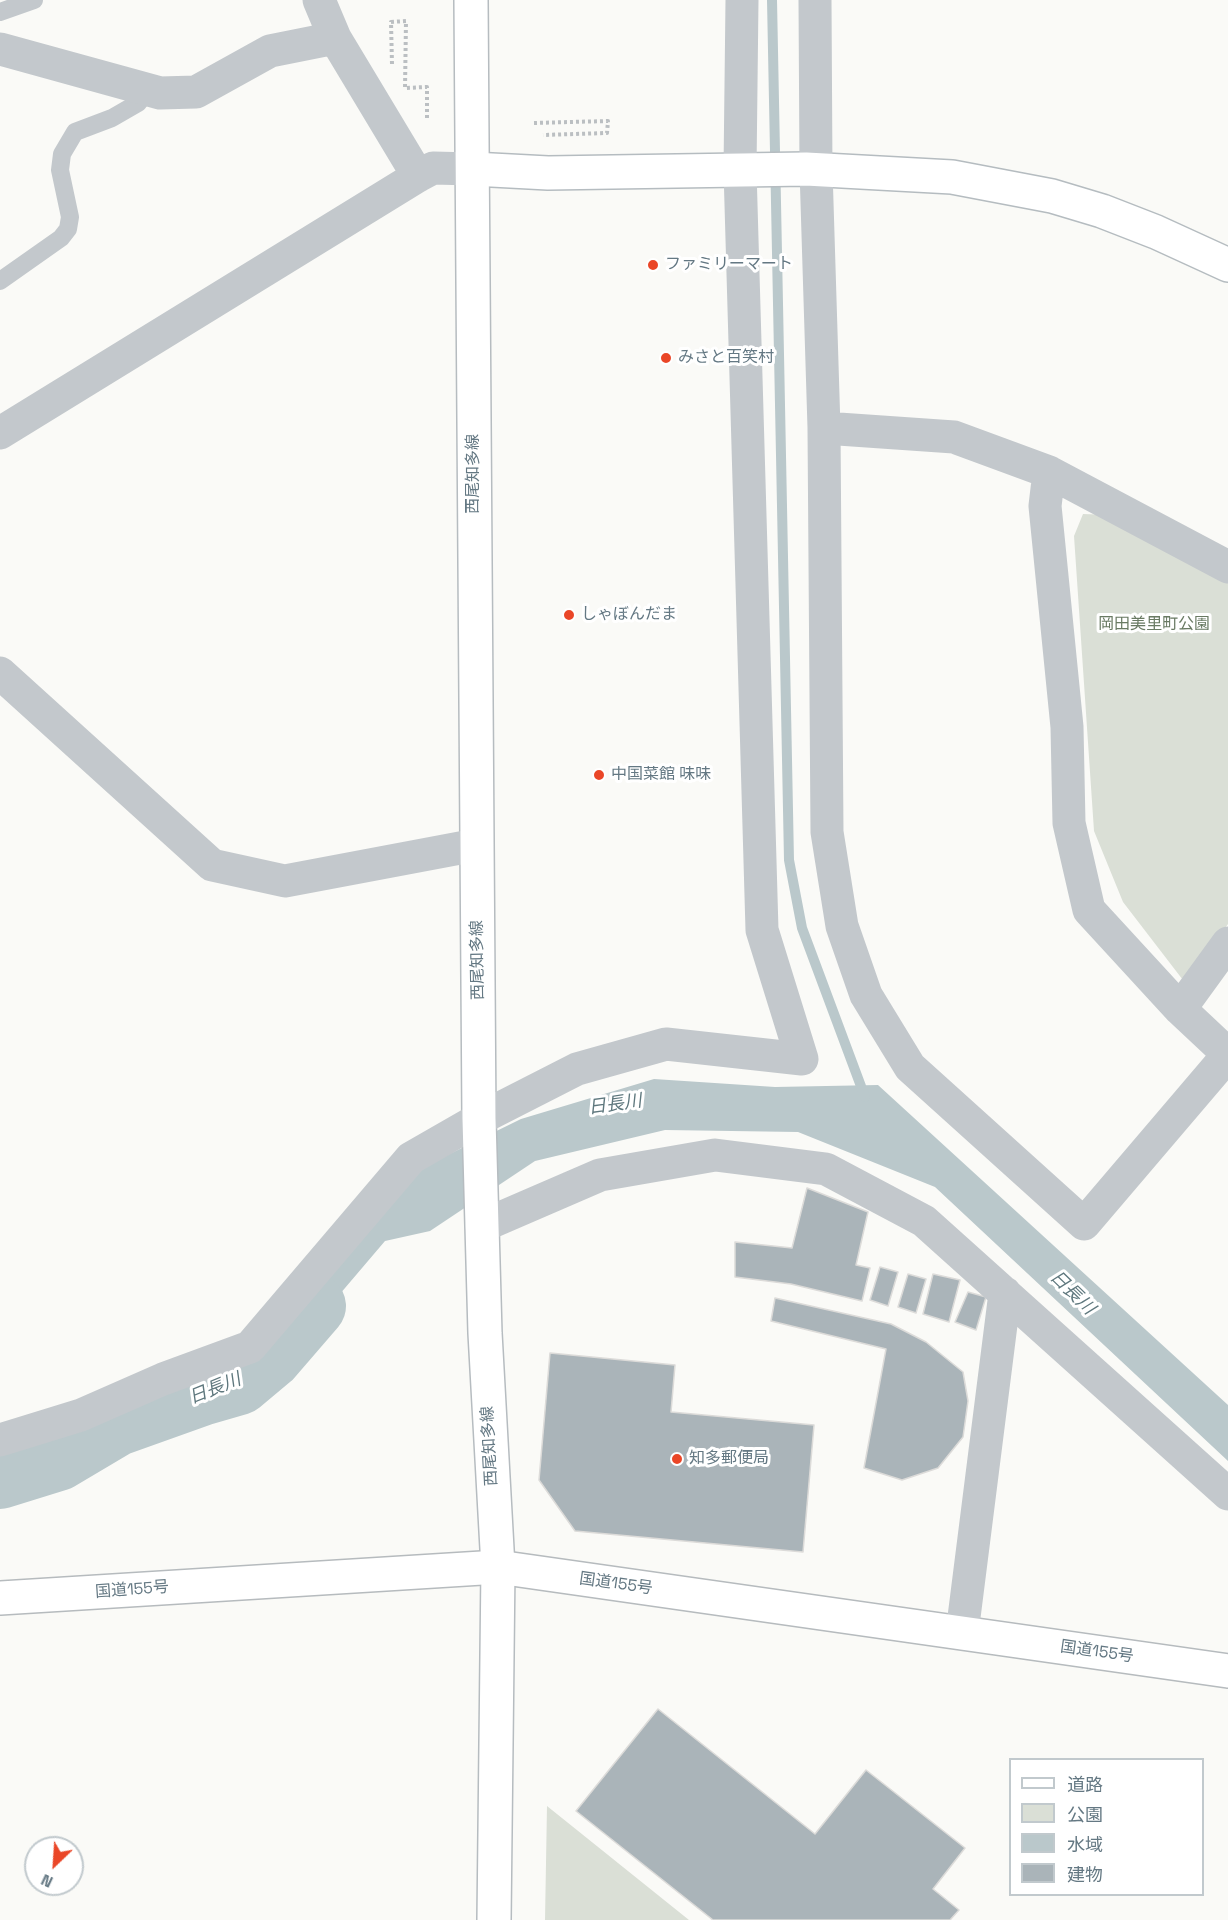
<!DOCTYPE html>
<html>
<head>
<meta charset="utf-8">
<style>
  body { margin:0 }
  #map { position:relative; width:1228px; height:1920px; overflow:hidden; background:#fafaf7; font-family:"Space Grotesk","Noto Sans JP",sans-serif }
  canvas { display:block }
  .legend { position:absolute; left:1009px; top:1758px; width:195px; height:138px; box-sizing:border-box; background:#fff; border:2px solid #c1c9cd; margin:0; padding:8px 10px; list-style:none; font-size:18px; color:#647883 }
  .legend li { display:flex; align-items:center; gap:12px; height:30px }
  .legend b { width:30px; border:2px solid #c1c9cd }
  .north { position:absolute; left:24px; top:1836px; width:60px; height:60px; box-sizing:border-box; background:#fff; border:2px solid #c1c9cd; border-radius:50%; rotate:205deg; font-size:16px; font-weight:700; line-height:24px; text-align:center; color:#647883 }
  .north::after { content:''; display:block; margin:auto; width:21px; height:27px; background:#ea4627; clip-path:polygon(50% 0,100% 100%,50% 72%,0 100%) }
</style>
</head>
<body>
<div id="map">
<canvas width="1228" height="1920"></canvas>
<ul class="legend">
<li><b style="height:8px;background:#fff"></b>道路</li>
<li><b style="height:16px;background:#dadfd6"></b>公園</li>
<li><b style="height:16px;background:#bac8cb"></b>水域</li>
<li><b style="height:16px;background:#aab4b9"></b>建物</li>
</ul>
<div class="north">N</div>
</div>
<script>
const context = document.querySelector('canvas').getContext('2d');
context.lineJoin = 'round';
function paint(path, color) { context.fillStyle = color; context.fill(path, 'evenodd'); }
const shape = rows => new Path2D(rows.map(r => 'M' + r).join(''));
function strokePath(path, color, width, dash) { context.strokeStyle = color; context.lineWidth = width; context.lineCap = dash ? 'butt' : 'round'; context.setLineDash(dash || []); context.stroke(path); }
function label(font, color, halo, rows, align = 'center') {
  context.font = font + ' "Space Grotesk","Noto Sans JP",sans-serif'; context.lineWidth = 6; context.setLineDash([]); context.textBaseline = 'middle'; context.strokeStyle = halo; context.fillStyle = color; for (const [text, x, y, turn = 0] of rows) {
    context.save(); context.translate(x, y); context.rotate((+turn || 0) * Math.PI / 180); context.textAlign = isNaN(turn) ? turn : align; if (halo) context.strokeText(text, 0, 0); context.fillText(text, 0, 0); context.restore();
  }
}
const green = shape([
  [1083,514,1111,515,1228,583,1228,924,1186,984,1123,902,1094,831,1074,536],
  [547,1806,689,1920,545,1920]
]);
const water = shape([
  [654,1079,775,1087,878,1085,1228,1405,1228,1461,935,1187,798,1132,665,1130,535,1161,430,1231,385,1241,265,1382,249,1367,423,1167,521,1119]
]);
const stream = shape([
  [772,0,789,860,802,928,865,1097]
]);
const river = shape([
  [0,1477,58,1459,117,1424,201,1394,239,1383,270,1357,314,1306]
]);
const building = shape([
  [807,1188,868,1212,856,1265,870,1268,862,1301,791,1284,735,1277,735,1242,792,1248,807,1188],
  [880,1267,898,1272,888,1306,870,1300,880,1267],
  [908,1274,926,1279,916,1313,898,1307,908,1274],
  [933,1274,960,1280,949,1322,923,1314,933,1274],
  [968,1292,986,1297,976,1330,955,1322,968,1292],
  [775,1298,891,1324,926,1342,963,1372,968,1401,963,1437,938,1468,902,1480,864,1468,886,1349,771,1321,775,1298],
  [550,1353,675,1365,671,1412,814,1425,803,1552,575,1531,539,1480,550,1353],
  [658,1709,815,1834,866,1770,965,1848,933,1889,959,1910,950,1920,713,1920,576,1811,658,1709]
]);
const path = shape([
  [392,64,391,22,406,21,405,88,427,87,427,121],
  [534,123,608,121,607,133,543,135]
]);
const lane = shape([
  [0,12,34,0],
  [0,281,61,238,68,229,70,217,60,170,62,154,75,132,112,118,138,103,148,90]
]);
const street = shape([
  [319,0,335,38,418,176],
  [815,0,816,170,824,428,827,832,842,926,866,995,910,1067,1084,1224,1228,1055],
  [0,49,160,93,196,92,270,51,335,38],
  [824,428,954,437,1049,472,1228,567],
  [0,433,418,176,433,168,473,169],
  [1049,472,1045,506,1067,727,1069,823,1089,910,1180,1009,1228,1054],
  [0,673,212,865,285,881,476,845],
  [1180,1009,1228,943],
  [482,1226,600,1175,715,1155,826,1169,924,1221,1228,1494],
  [0,1440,81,1415,163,1379,250,1347,411,1158,479,1119,577,1069,666,1044,802,1059,762,930,740,170,742,0],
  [962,1633,1005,1293]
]);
const secondary = shape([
  [473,169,548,173,806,169,952,177,1052,196,1102,211,1156,232,1228,265]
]);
const primary = shape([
  [471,0,479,1119,485,1333,498,1567,494,1920]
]);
const highway = shape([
  [0,1598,498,1567,1228,1671]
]);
const markers = [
  [653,265,6,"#ea4627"],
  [666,358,6,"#ea4627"],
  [569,615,6,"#ea4627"],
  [599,775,6,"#ea4627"],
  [677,1459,6,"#ea4627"]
];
const poiNames = [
  ["ファミリーマート",665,265],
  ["みさと百笑村",678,358],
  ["しゃぼんだま",581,615],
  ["中国菜館 味味",611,775],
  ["知多郵便局",689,1459]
];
const streetNames = [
  ["西尾知多線",474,474,-90],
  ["西尾知多線",478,960,-91],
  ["西尾知多線",490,1446,-93],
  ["国道155号",616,1584,8],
  ["国道155号",132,1590,-4],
  ["国道155号",1097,1652,8]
];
const parkNames = [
  ["岡田美里町公園",1154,625]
];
const waterNames = [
  ["日長川",615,1105,-8],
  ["日長川",1072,1293,44],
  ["日長川",215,1389,-22]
];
paint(green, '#dadfd6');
paint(water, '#bac8cb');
strokePath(stream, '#bac8cb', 10);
strokePath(river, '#bac8cb', 64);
paint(building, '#aab4b9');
strokePath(building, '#dcdbd9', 1.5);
strokePath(secondary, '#b5bcc0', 36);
strokePath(primary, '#b6bcc0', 36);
strokePath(highway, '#b6bbbe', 36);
strokePath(path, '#bbbfc2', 4, [3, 3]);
strokePath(lane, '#c3c8cc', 18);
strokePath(street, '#c3c8cc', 33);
strokePath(secondary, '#fff', 33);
strokePath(primary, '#fff', 33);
strokePath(highway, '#fff', 33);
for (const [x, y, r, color] of markers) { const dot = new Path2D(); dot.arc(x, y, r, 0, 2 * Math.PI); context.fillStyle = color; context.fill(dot); strokePath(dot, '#fff', 2); }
label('16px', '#647883', '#fff', poiNames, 'left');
label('16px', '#647883', '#fff', streetNames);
label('16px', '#697a63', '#fff', parkNames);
label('italic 18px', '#5e777d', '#fff', waterNames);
</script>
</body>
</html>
